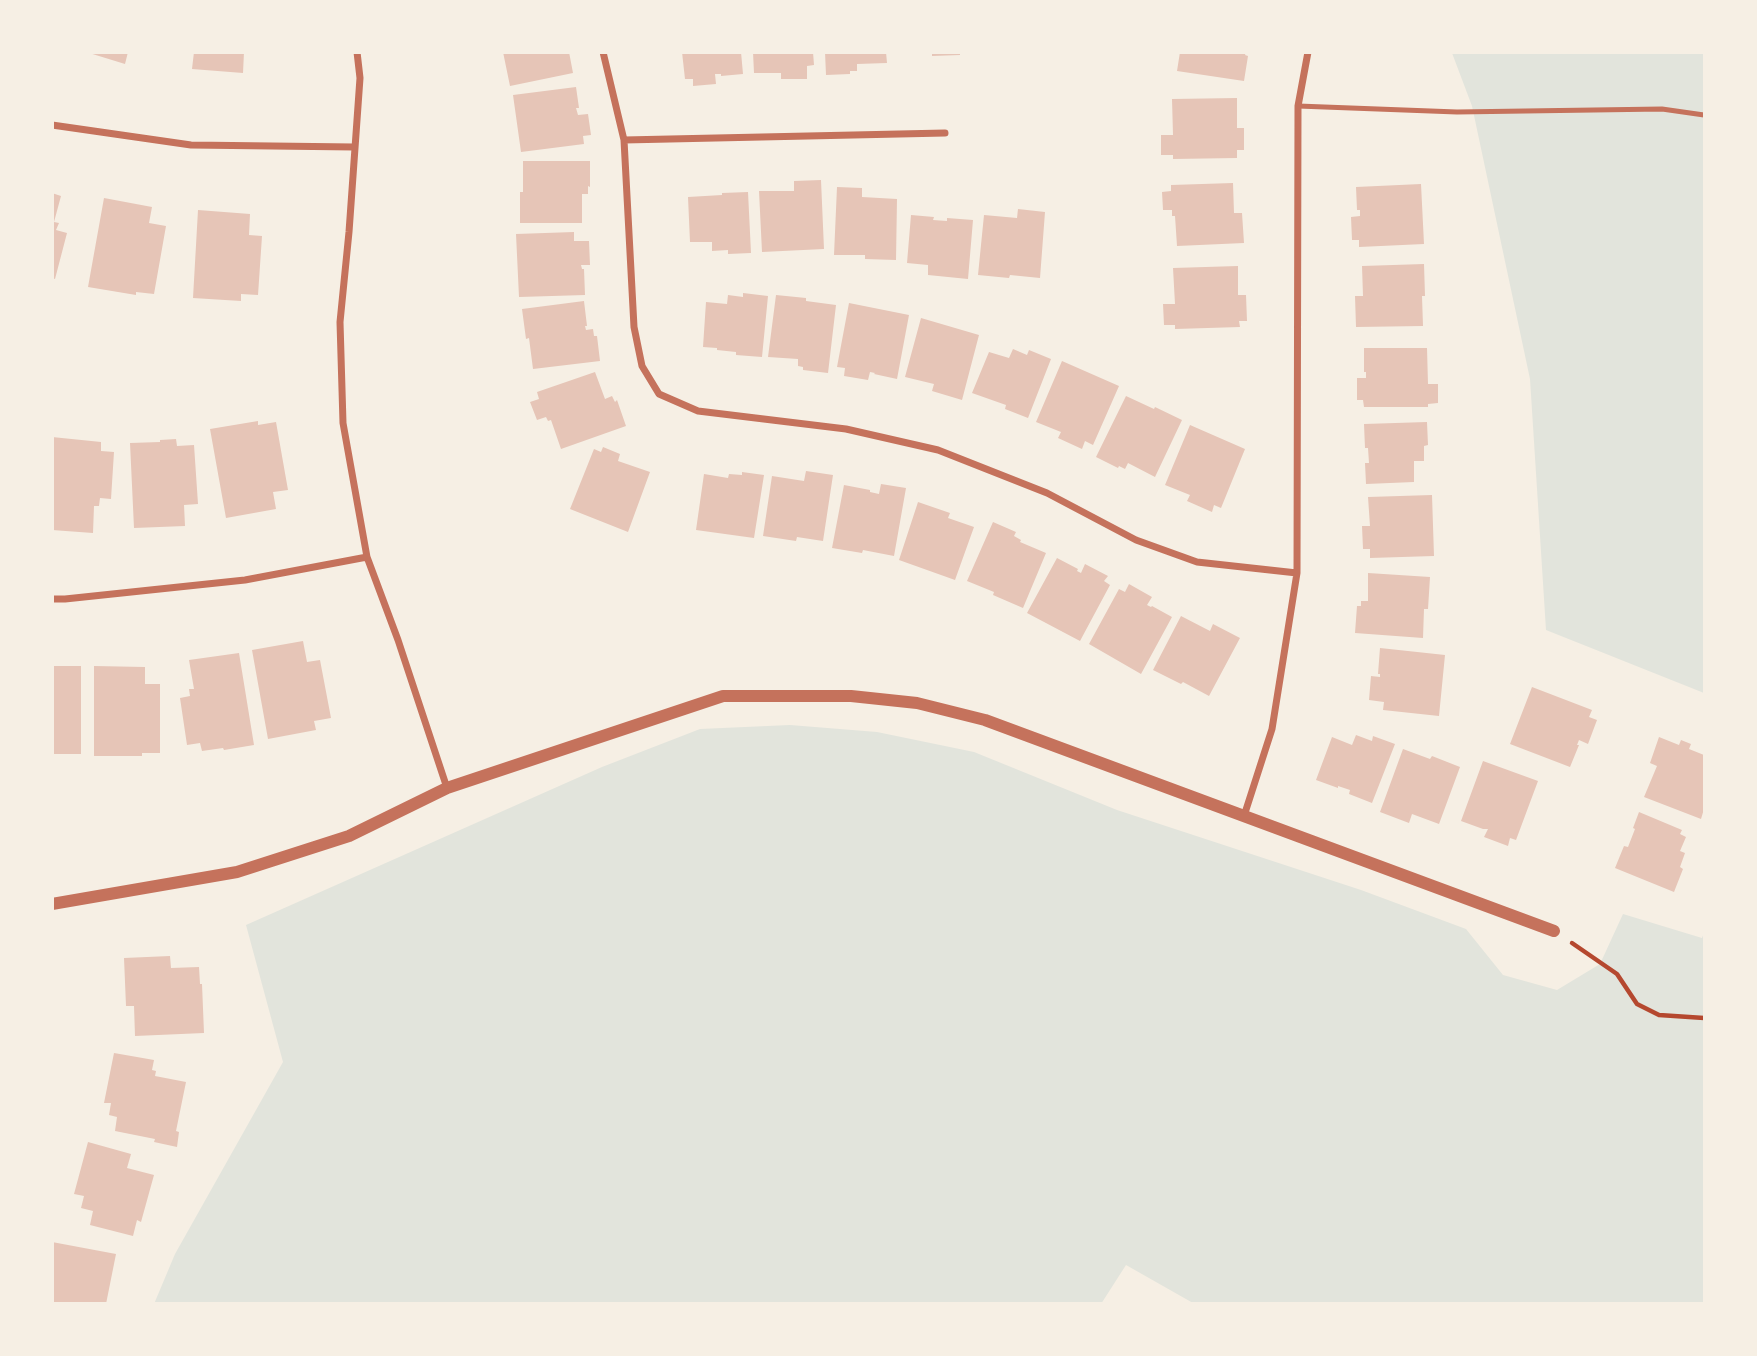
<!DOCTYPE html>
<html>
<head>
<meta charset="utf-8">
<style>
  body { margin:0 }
  #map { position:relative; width:1757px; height:1356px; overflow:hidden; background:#f6efe4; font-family:Poppins,sans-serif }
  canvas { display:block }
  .frame { position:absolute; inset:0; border:54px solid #f6efe4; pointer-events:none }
</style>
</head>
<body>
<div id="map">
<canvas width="1757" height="1356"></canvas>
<div class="frame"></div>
</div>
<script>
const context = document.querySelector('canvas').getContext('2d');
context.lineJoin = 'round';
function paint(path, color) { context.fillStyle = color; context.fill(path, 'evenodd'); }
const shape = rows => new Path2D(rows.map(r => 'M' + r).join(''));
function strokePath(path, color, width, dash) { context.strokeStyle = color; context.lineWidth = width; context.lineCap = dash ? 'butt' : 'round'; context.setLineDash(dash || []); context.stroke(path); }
const green = shape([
  [1452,53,1704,53,1704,693,1546,630,1530,379,1472,106],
  [790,725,877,732,974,752,1117,810,1361,890,1466,929,1503,975,1557,990,1600,964,1623,914,1702,938,1704,933,1704,1303,1193,1303,1126,1265,1101,1304,154,1304,175,1254,283,1062,246,925,602,767,700,729]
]);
const building = shape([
  [86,52,128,52,125,64],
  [194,52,244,52,243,73,192,69],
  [503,52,569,52,573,73,510,86],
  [682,52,741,52,743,74,721,76,721,74,715,74,716,84,693,86,693,79,685,79],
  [753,52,813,52,814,65,807,66,807,79,781,79,781,73,754,73],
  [825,52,886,52,887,63,857,64,857,71,850,71,850,74,826,75],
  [932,52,960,52,960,55,932,56],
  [1180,52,1246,52,1245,55,1248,56,1244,81,1177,71],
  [576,87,579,108,576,108,578,115,588,114,591,135,583,136,584,144,521,152,513,95],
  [1237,98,1237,128,1244,128,1244,150,1237,150,1237,158,1173,159,1173,155,1161,155,1161,135,1173,135,1172,99],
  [523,161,590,161,590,187,588,186,588,194,582,194,582,223,520,223,520,192,523,192],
  [821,180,824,249,762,252,759,191,794,191,794,181],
  [1233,183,1234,213,1242,213,1244,243,1177,246,1175,216,1172,216,1172,210,1163,210,1162,192,1171,191,1171,185],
  [1421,184,1424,244,1359,247,1359,240,1352,240,1351,217,1360,216,1360,210,1357,210,1356,187],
  [837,187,862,188,862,197,897,199,896,260,865,259,865,255,834,255],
  [748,192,751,253,728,254,728,250,712,251,712,242,690,242,688,197,722,195,722,193],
  [52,193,61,196,54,222,59,223,56,230,67,233,55,279,52,278],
  [104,198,152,207,149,223,166,226,154,294,136,292,136,295,88,287],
  [1018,209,1045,212,1040,278,1010,275,1009,278,978,275,984,215,1017,218],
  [198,210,250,214,249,235,262,236,258,295,241,294,241,301,193,298],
  [911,215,934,217,933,220,947,221,947,218,973,220,968,279,928,275,928,265,907,263],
  [574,232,574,241,589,241,590,265,581,265,582,269,584,269,585,295,519,297,516,234],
  [1424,264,1425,296,1422,296,1423,326,1356,327,1355,296,1363,296,1362,266],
  [1238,266,1238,295,1246,295,1247,321,1239,321,1240,327,1175,329,1175,325,1164,325,1163,304,1175,304,1173,268],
  [743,293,768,296,762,357,736,355,736,352,717,350,717,348,703,347,706,302,727,304,728,295,743,297],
  [776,295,806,298,806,301,836,305,828,373,803,370,803,367,798,366,798,359,768,357],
  [584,301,587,326,585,326,586,330,593,329,594,336,597,336,600,361,533,369,529,338,526,339,522,309],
  [849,303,909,315,897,379,874,374,875,373,870,372,868,380,844,376,845,368,837,367],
  [921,318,979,335,962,400,932,391,934,384,905,377],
  [1364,348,1427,348,1428,384,1438,384,1438,403,1428,404,1428,407,1364,407,1363,400,1357,400,1357,378,1366,378,1366,372,1364,372],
  [1013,349,1027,355,1029,350,1051,359,1028,418,1005,409,1006,405,972,393,989,352,1009,358],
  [1062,361,1119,386,1093,445,1085,441,1082,449,1058,438,1061,432,1036,422],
  [595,372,605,399,612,396,615,402,617,400,626,426,561,449,551,420,548,421,546,417,537,420,530,402,539,399,537,392],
  [1126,396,1154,409,1155,407,1182,420,1155,477,1128,463,1125,469,1119,466,1118,468,1096,457],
  [258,421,258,425,276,422,288,490,273,492,276,509,226,518,210,429],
  [1427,422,1428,445,1424,446,1424,461,1414,461,1414,482,1366,484,1365,463,1369,463,1368,448,1365,448,1364,424],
  [1190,425,1245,449,1221,508,1214,505,1212,512,1187,501,1190,495,1165,485],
  [52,437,101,442,101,451,114,452,111,499,100,498,99,506,94,506,93,533,52,530],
  [176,439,177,446,194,445,198,504,184,505,185,526,134,528,130,443,160,442,160,440],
  [603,447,620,454,618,461,650,472,628,532,570,509,594,449,601,452],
  [806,471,833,475,823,541,797,537,796,541,763,536,772,476,804,481],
  [742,472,764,475,754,538,696,530,704,474,728,478,729,474,742,475],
  [881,484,906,488,894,556,863,550,862,553,832,548,844,485,870,490,870,492,879,494],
  [1432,495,1434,556,1370,558,1370,549,1363,549,1362,526,1370,526,1368,497],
  [918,502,950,513,948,518,974,527,955,580,899,560],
  [993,522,1016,532,1014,536,1021,540,1020,542,1046,553,1023,608,993,595,994,592,967,581],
  [1057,558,1078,569,1077,571,1081,573,1085,564,1108,576,1104,581,1110,585,1080,641,1027,613],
  [1368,573,1430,577,1428,609,1424,609,1423,638,1355,633,1357,606,1361,606,1361,601,1368,601],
  [1129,584,1152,597,1147,605,1151,607,1152,606,1172,617,1141,674,1089,644,1119,589,1125,592],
  [1181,616,1210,631,1213,624,1240,638,1209,696,1183,682,1181,684,1153,670],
  [303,641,307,662,320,660,331,718,314,721,316,730,268,739,252,650],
  [1380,648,1445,655,1439,716,1383,710,1384,702,1369,700,1371,676,1380,677,1380,674,1378,674],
  [239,653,254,745,224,750,223,748,202,751,200,743,187,745,180,698,190,696,189,689,194,689,189,660],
  [52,666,81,666,81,754,52,754],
  [94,666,145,667,145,684,160,684,160,753,142,753,142,756,94,756],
  [1532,687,1592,710,1589,717,1597,720,1588,744,1579,740,1577,745,1579,745,1570,767,1510,744],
  [1356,735,1372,741,1373,736,1395,744,1372,803,1349,794,1350,790,1338,786,1338,788,1316,780,1332,737,1352,745],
  [1659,737,1679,745,1681,740,1691,744,1689,749,1704,755,1704,809,1701,819,1644,797,1657,766,1650,763],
  [1403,749,1430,759,1432,756,1460,767,1439,824,1412,814,1409,823,1380,812],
  [1483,761,1538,781,1516,840,1510,838,1508,846,1484,837,1488,829,1483,829,1461,821],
  [1639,812,1682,830,1680,834,1686,837,1680,851,1685,853,1680,867,1683,869,1674,892,1615,868,1624,846,1628,847,1635,829,1633,828],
  [170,956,171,968,199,967,200,984,202,984,204,1033,135,1036,134,1006,126,1006,124,958],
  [114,1053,154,1060,152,1070,156,1071,155,1076,186,1082,176,1131,179,1132,177,1147,154,1142,155,1139,115,1131,117,1117,109,1115,111,1103,104,1103],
  [88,1142,131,1154,127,1168,154,1175,141,1222,137,1220,133,1236,90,1225,93,1211,81,1208,84,1196,74,1194],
  [52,1242,116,1254,106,1304,52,1304]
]);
const path = shape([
  [1572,943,1617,974,1637,1004,1659,1015,1704,1018]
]);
const service = shape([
  [1298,106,1457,112,1662,109,1704,115]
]);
const minor = shape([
  [357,52,360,78,349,232,340,322,343,423,367,557,398,640,447,788],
  [603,52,624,140,634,327,642,366,659,394,698,411,846,429,938,450,1047,493,1136,540,1197,562,1297,573],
  [52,125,191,145,354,147],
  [624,140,945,133],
  [52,599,65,599,245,580,367,557],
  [1244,816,1272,729,1297,573,1298,106,1308,52]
]);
const tertiary = shape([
  [52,904,237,872,349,836,447,788,723,696,851,696,917,703,985,720,1554,931]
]);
paint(green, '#e2e4dc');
paint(building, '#e6c5b7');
strokePath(path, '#b5482f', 4.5);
strokePath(service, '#c5725c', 5);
strokePath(minor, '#c5725c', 7);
strokePath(tertiary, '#c5725c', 12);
</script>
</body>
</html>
